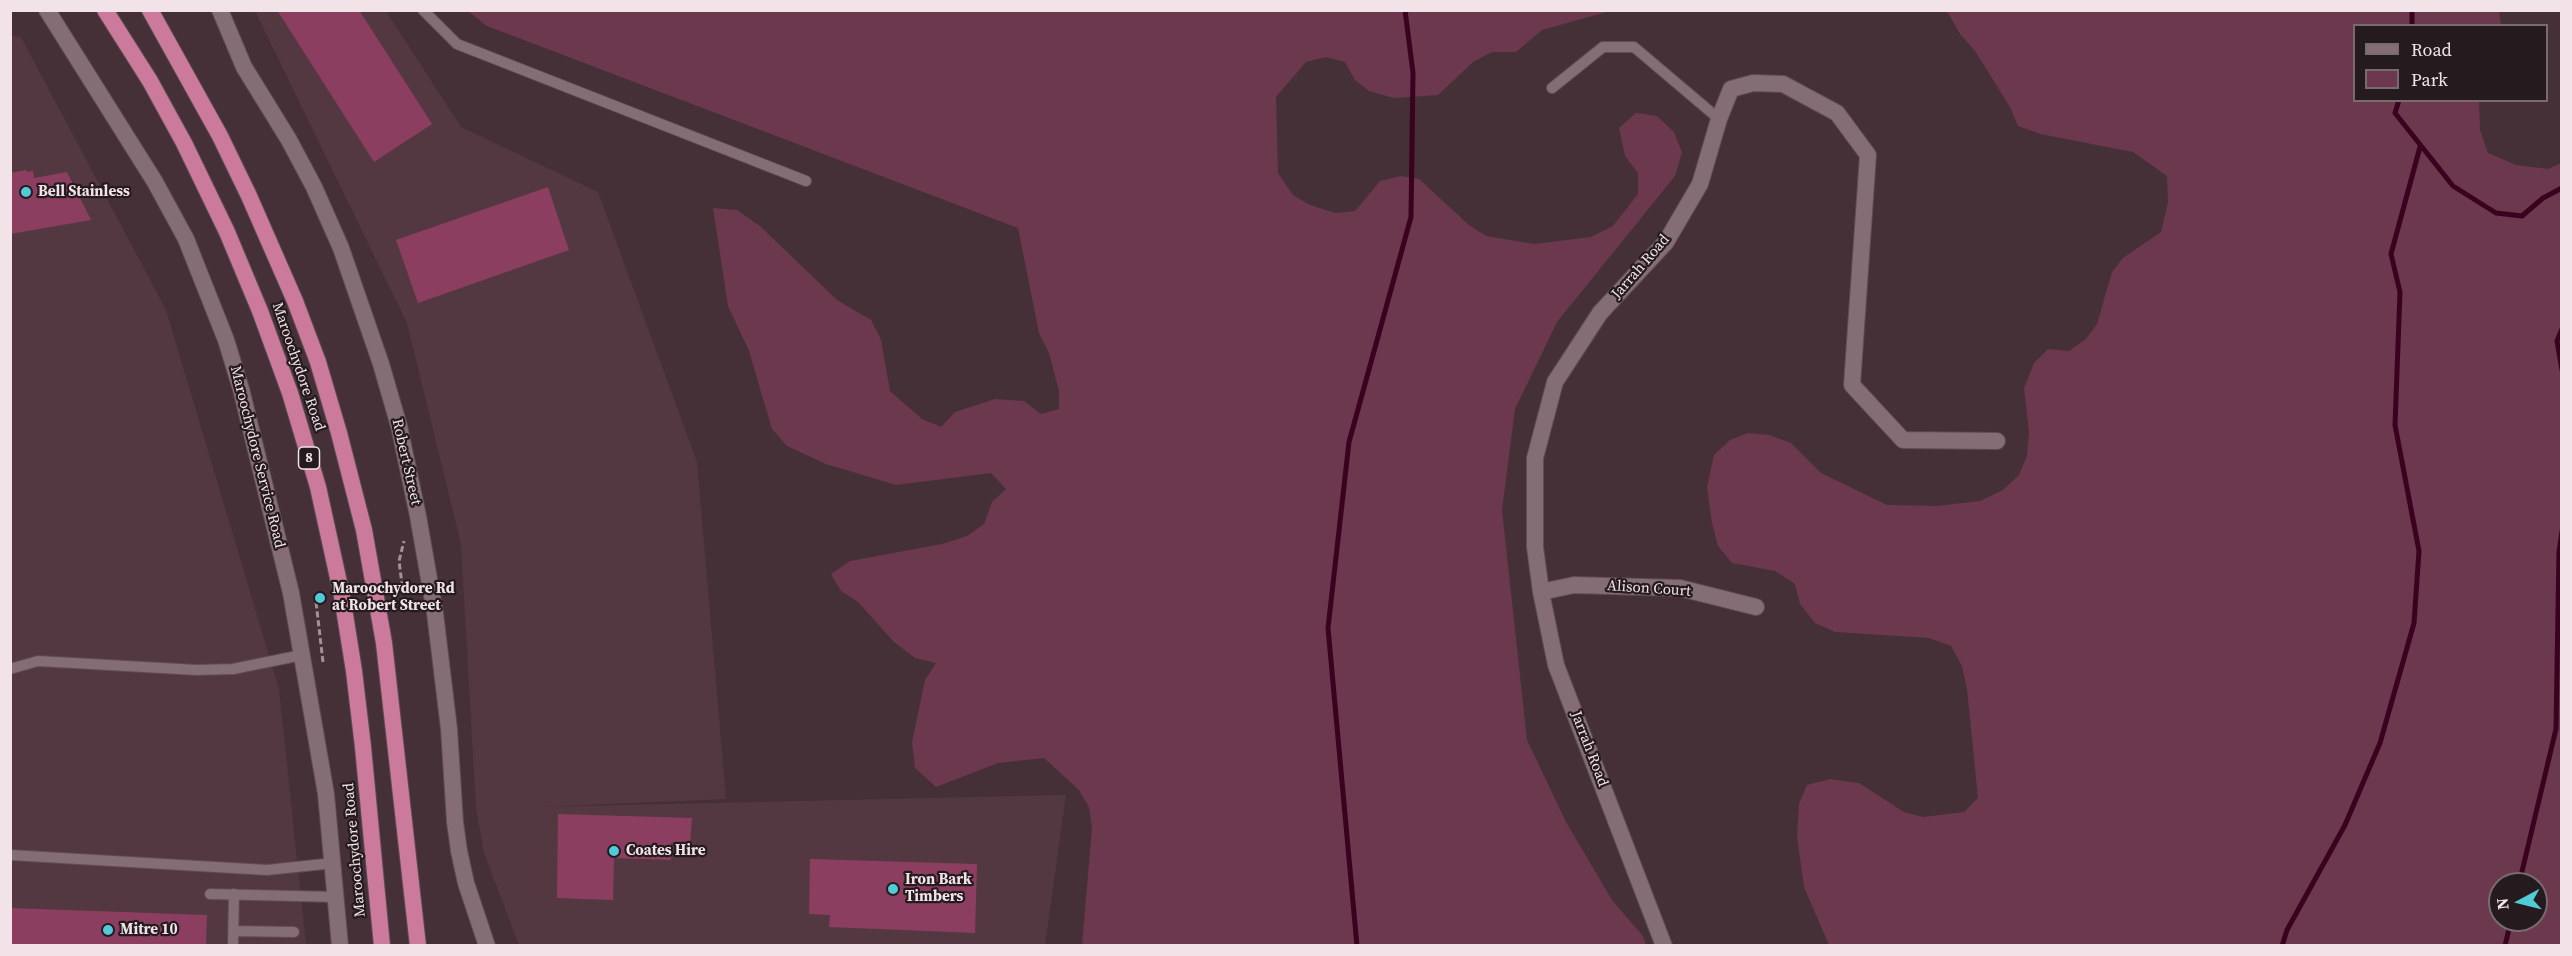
<!DOCTYPE html>
<html>
<head>
<meta charset="utf-8">
<style>
  body { margin:0 }
  #map { position:relative; width:2572px; height:956px; overflow:hidden; background:#453038; font-family:"Source Serif 4",serif }
  canvas { display:block }
  .frame { position:absolute; inset:0; border:12px solid #f1e3e7; pointer-events:none }
  .legend { position:absolute; left:2353px; top:24px; width:195px; height:78px; box-sizing:border-box; background:#251b1f; border:2px solid #776b6f; margin:0; padding:8px 10px; list-style:none; font-size:18px; color:#f1e3e7 }
  .legend li { display:flex; align-items:center; gap:12px; height:30px }
  .legend b { width:30px; border:2px solid #776b6f }
  .north { position:absolute; left:2488px; top:872px; width:60px; height:60px; box-sizing:border-box; background:#251b1f; border:2px solid #776b6f; border-radius:50%; rotate:263deg; font-size:16px; font-weight:700; line-height:24px; text-align:center; color:#f1e3e7 }
  .north::after { content:''; display:block; margin:auto; width:21px; height:27px; background:#52cbd8; clip-path:polygon(50% 0,100% 100%,50% 72%,0 100%) }
</style>
</head>
<body>
<div id="map">
<canvas width="2572" height="956"></canvas>
<div class="frame"></div>
<ul class="legend">
<li><b style="height:8px;background:#856d75"></b>Road</li>
<li><b style="height:16px;background:#6c384d"></b>Park</li>
</ul>
<div class="north">N</div>
</div>
<script>
const context = document.querySelector('canvas').getContext('2d');
context.lineJoin = 'round';
function paint(path, color) { context.fillStyle = color; context.fill(path, 'evenodd'); }
const shape = rows => new Path2D(rows.map(r => 'M' + r).join(''));
function strokePath(path, color, width, dash) { context.strokeStyle = color; context.lineWidth = width; context.lineCap = dash ? 'butt' : 'round'; context.setLineDash(dash || []); context.stroke(path); }
function label(font, color, halo, rows, align = 'center') {
  context.font = font + ' "Source Serif 4",serif'; context.lineWidth = 4.5; context.setLineDash([]); context.textBaseline = 'middle'; context.strokeStyle = halo; context.fillStyle = color; for (const [text, x, y, turn = 0] of rows) {
    context.save(); context.translate(x, y); context.rotate((+turn || 0) * Math.PI / 180); context.textAlign = isNaN(turn) ? turn : align; if (halo) context.strokeText(text, 0, 0); context.fillText(text, 0, 0); context.restore();
  }
}
const built = shape([
  [255,11,386,11,461,127,598,192,697,462,726,799,536,807,1066,795,1045,945,519,945,484,853,476,808,461,544,407,323],
  [11,36,21,37,166,310,279,689,306,945,11,946]
]);
const green = shape([
  [468,11,1610,11,1542,30,1516,52,1492,52,1473,62,1438,95,1394,98,1369,91,1355,80,1345,62,1326,57,1306,62,1276,97,1278,173,1293,195,1310,205,1335,213,1355,211,1380,181,1401,176,1419,179,1469,225,1486,236,1534,244,1591,237,1613,226,1638,194,1638,173,1625,156,1619,128,1636,113,1657,116,1674,132,1682,152,1675,176,1557,322,1515,409,1502,510,1527,740,1566,822,1612,900,1643,936,1646,945,1082,945,1092,828,1089,807,1079,790,1044,758,998,763,936,787,915,768,912,742,925,680,936,663,915,658,894,642,858,602,841,591,831,574,850,561,942,544,967,536,984,524,992,502,1006,489,991,473,896,485,826,464,787,446,772,429,749,351,728,306,713,208,737,210,760,226,837,300,871,320,881,340,890,391,922,419,941,427,955,412,995,399,1024,401,1041,414,1059,409,1059,391,1049,353,1039,333,1018,228,487,26],
  [1947,11,2499,11,2501,25,2354,26,2354,100,2479,101,2480,130,2488,153,2516,165,2548,169,2561,163,2561,945,1829,945,1804,887,1797,836,1799,804,1807,785,1830,779,1859,783,1904,812,1923,817,1964,812,1978,798,1967,689,1962,666,1951,646,1929,638,1835,632,1815,623,1800,604,1795,584,1775,571,1732,563,1718,546,1712,523,1707,487,1714,455,1730,440,1748,433,1769,435,1791,443,1821,473,1887,505,1937,506,1980,501,2003,490,2019,475,2027,456,2029,432,2024,388,2034,363,2048,349,2069,351,2086,339,2097,324,2112,272,2123,258,2161,232,2168,202,2167,176,2133,152,2040,134,2018,126,2010,107,1975,51,1960,34],
  [2500,884,2536,884,2536,920,2500,920]
]);
const stream = shape([
  [2412,10,2412,26],
  [2399,100,2395,113,2453,186,2496,213,2522,216,2543,198,2562,188],
  [2562,329,2557,341,2562,370],
  [2519,884,2556,729,2559,552,2562,531],
  [1357,946,1328,628,1349,442,1411,217,1413,73,1405,10],
  [2282,946,2287,930,2345,825,2380,743,2414,623,2419,551,2395,425,2400,292,2391,254,2420,147],
  [2505,946,2511,920]
]);
const building = shape([
  [277,10,359,10,432,124,374,162],
  [26,170,27,172,33,171,34,178,67,172,91,220,10,234,10,173],
  [548,187,569,250,418,303,396,240],
  [558,814,692,818,690,844,671,843,671,860,614,858,613,900,557,898],
  [810,859,977,864,975,933,829,927,830,915,809,914],
  [10,908,207,915,206,945,10,945]
]);
const path = shape([
  [390,587,402,584,399,561,404,541],
  [323,662,316,602,326,600]
]);
const service = shape([
  [423,10,457,44,806,181],
  [1552,88,1603,47,1634,47,1719,119],
  [10,669,38,661,197,670,233,669,302,655],
  [10,855,267,870,334,863],
  [210,894,336,897],
  [234,931,294,932],
  [233,946,234,894]
]);
const minor = shape([
  [47,10,155,182,186,239,226,340,241,389,291,593,326,794,340,946],
  [220,10,244,67,289,140,314,187,341,248,381,364,399,426,418,516,435,613,449,729,455,822,459,851,466,883,487,946],
  [1541,592,1574,585,1680,588,1756,607],
  [1664,946,1556,665,1541,592,1535,547,1535,458,1555,382,1600,313,1666,242,1700,184,1719,119,1731,89,1753,83,1783,84,1837,113,1868,155,1852,385,1903,440,1997,441]
]);
const trunk = shape([
  [105,10,150,81,184,143,227,232,260,311,290,393,318,487,342,596,354,671,363,747,382,946],
  [150,10,220,136,249,196,295,301,318,362,339,433,364,530,384,643,418,946]
]);
const markers = [
  [26,192,6,"#52cbd8"],
  [320,598,6,"#52cbd8"],
  [614,851,6,"#52cbd8"],
  [893,889,6,"#52cbd8"],
  [108,930,6,"#52cbd8"]
];
const shields = [
  [309,458,21]
];
const shieldNames = [
  ["8",309,458]
];
const poiNames = [
  ["Bell Stainless",38,192],
  ["Maroochydore Rd",332,589],
  ["at Robert Street",332,606],
  ["Coates Hire",626,851],
  ["Iron Bark",905,880],
  ["Timbers",905,897],
  ["Mitre 10",120,930]
];
const streetNames = [
  ["Jarrah Road",1641,267,-49],
  ["Maroochydore Road",298,367,71],
  ["Maroochydore Service Road",257,457,76],
  ["Robert Street",406,462,77],
  ["Alison Court",1649,589,4],
  ["Jarrah Road",1589,749,69],
  ["Maroochydore Road",355,850,-95]
];
paint(built, '#533842');
paint(green, '#6c384d');
strokePath(stream, '#3a021f', 5);
paint(building, '#8c3e60');
strokePath(service, '#5e4d53', 12);
strokePath(minor, '#5e4d53', 18);
strokePath(trunk, '#5e4d53', 18);
strokePath(path, '#a29196', 3, [6, 3]);
strokePath(service, '#856d75', 10);
strokePath(minor, '#856d75', 16);
strokePath(trunk, '#cc7a9c', 16);
for (const [x, y, r, color] of markers) { const dot = new Path2D(); dot.arc(x, y, r, 0, 2 * Math.PI); context.fillStyle = color; context.fill(dot); strokePath(dot, '#251b1f', 2); }
for (const [x, y, w] of shields) { const box = new Path2D(); box.roundRect(x - w / 2, y - 11, w, 22, 4.5); context.fillStyle = '#251b1f'; context.fill(box); strokePath(box, '#f1e3e7', 1.5); }
label('bold 14px', '#f1e3e7', null, shieldNames);
label('bold 15px', '#f1e3e7', '#251b1f', poiNames, 'left');
label('15px', '#f1e3e7', '#251b1f', streetNames);
</script>
</body>
</html>
